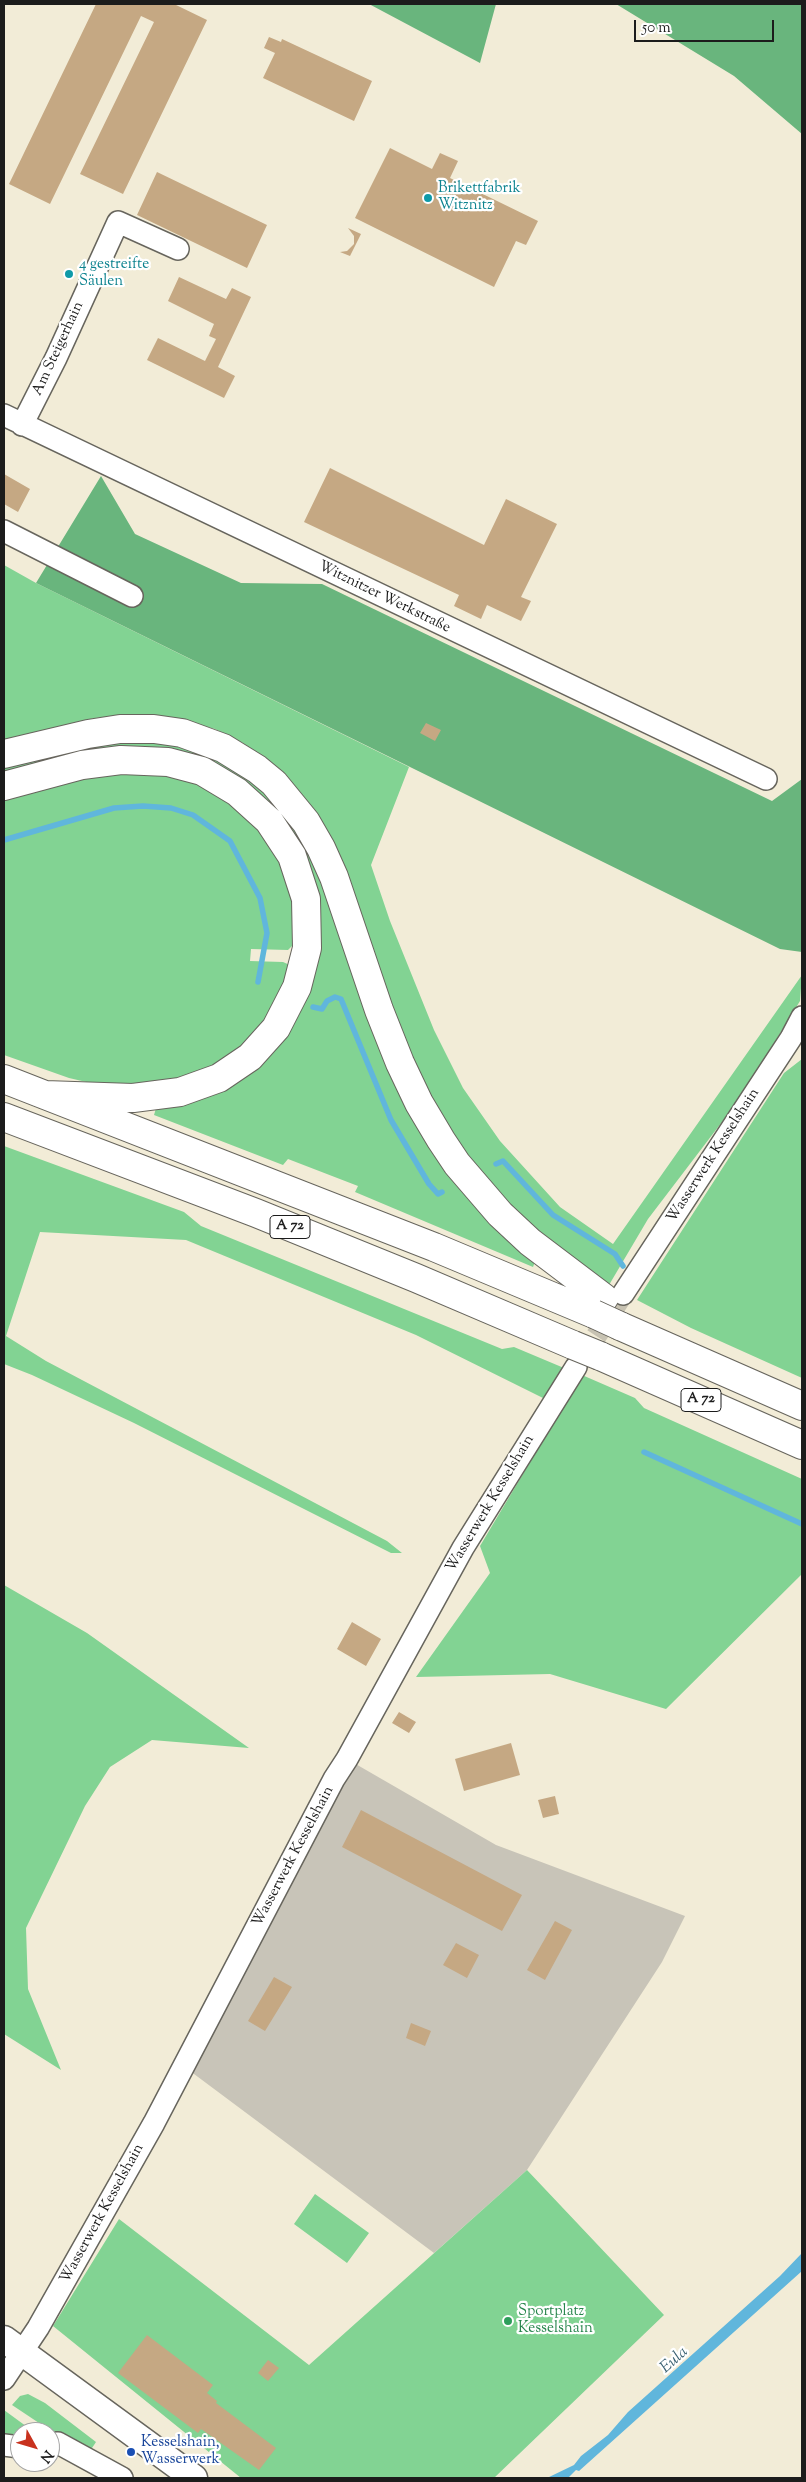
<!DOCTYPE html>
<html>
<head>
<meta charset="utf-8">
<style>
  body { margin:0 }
  #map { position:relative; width:806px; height:2482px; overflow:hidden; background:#f2ecd7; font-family:"Sorts Mill Goudy",serif }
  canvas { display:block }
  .frame { position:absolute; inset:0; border:5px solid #1c1c1c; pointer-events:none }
  .north { position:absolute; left:10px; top:2422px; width:50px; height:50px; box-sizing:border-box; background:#fff; border:1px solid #a4a4a4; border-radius:50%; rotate:129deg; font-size:14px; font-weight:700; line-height:20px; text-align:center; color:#1c1c1c }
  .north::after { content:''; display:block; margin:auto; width:18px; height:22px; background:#c8321e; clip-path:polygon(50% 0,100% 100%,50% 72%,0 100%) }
  .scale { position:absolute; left:634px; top:20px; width:140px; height:22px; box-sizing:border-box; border:2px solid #1c1c1c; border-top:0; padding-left:6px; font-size:15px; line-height:18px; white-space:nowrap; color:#1c1c1c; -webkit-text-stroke:4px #fff; paint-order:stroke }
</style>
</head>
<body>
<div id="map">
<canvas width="806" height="2482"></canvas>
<div class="frame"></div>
<div class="north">N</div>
<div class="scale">50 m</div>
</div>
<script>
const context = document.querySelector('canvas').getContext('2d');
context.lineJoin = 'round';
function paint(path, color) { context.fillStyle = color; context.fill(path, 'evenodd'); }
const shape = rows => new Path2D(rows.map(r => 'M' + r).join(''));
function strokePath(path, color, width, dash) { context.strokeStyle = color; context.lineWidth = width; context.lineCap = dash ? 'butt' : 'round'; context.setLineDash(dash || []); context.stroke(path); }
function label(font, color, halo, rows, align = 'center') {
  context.font = font + ' "Sorts Mill Goudy",serif'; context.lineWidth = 4.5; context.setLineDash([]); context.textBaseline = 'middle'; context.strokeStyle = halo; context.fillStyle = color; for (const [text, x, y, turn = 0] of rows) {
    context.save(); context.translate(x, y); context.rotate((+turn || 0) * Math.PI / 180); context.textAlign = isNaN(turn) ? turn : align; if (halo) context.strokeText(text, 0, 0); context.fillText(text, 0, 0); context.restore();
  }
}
const industrial = shape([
  [347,1759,496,1845,685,1916,662,1962,527,2170,434,2253,190,2071,334,1802]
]);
const green = shape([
  [4,565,36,583,409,767,371,865,390,921,434,1030,463,1088,500,1141,560,1207,613,1244,802,975,800,1001,741,1097,648,1219,609,1285,527,1223,486,1180,451,1133,420,1083,270,763,243,743,215,729,181,720,138,715,95,718,4,740],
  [109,742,171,742,206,752,260,784,308,841,377,1034,536,1259,533,1267,355,1192,358,1186,288,1159,283,1165,154,1115,157,1105,259,1062,314,896,210,766,4,777,4,766],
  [125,770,163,771,195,781,222,795,261,828,291,882,296,942,288,950,251,949,250,961,283,962,292,966,257,1037,199,1078,108,1087,69,1078,4,1055,4,795],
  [802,1059,802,1378,691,1328,637,1300,784,1073],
  [4,1146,184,1212,201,1226,502,1349,514,1347,564,1368,545,1399,416,1335,186,1240,40,1232,6,1336,46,1361,387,1541,402,1553,391,1553,134,1423,32,1375,4,1364],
  [582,1375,635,1398,644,1408,802,1479,802,1574,666,1709,550,1674,416,1677,490,1573,480,1546],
  [4,1585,87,1633,249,1748,152,1740,110,1767,85,1806,26,1928,28,1989,61,2070,4,2034],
  [527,2170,664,2315,494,2478,241,2478,53,2326,119,2219,309,2365],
  [315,2194,369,2233,347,2263,294,2224],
  [28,2394,45,2403,96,2442,90,2451,54,2433,12,2405,20,2396],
  [4,2410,34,2432,20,2432,20,2441,4,2438]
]);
const forest = shape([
  [369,4,496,4,480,63],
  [616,4,802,4,802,134,734,76],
  [101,476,135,534,241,583,322,584,772,801,802,779,802,952,780,949,36,583]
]);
const water = shape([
  [802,2253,802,2271,579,2471,576,2470,568,2478,547,2478,574,2465,581,2456,608,2435,628,2412,780,2276]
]);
const stream = shape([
  [4,840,114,808,143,806,171,808,193,815,230,841,260,898,267,933,258,982],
  [313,1007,322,1009,327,1001,335,997,341,999,391,1120,429,1184,438,1194,442,1192],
  [496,1164,503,1161,553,1215,615,1254,623,1266],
  [644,1452,802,1524]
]);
const building = shape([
  [96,4,174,4,207,20,123,194,80,174,154,22,141,16,50,204,9,184],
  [269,37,281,42,282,39,372,81,354,121,263,78,275,53,264,48],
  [390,148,432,169,440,153,458,161,450,178,538,221,526,245,516,241,494,287,355,218],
  [157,172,267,225,247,268,137,215],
  [348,228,361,234,350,256,340,252,347,251,354,244,354,236],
  [179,277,226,299,232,288,251,297,218,367,235,376,224,398,147,360,158,338,205,361,216,339,209,336,214,324,168,301],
  [330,468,484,545,506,499,557,524,521,597,531,601,521,621,487,605,481,619,454,606,459,595,304,522],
  [4,474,30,489,18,512,4,504],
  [426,723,441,730,435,741,420,733],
  [352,1622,381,1639,366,1666,337,1649],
  [399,1712,416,1722,409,1733,392,1723],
  [511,1743,520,1775,464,1791,455,1759],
  [555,1796,559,1814,543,1818,538,1800],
  [361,1810,522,1895,502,1931,342,1847],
  [555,1921,572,1930,545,1980,527,1970],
  [456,1943,479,1955,467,1978,443,1965],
  [274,1977,292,1987,265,2031,248,2021],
  [411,2023,431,2031,425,2046,406,2038],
  [147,2335,213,2385,207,2393,217,2401,216,2403,276,2448,259,2470,201,2429,198,2433,118,2373],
  [268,2360,279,2368,268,2381,258,2373]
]);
const minorTunnel = shape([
  [579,1363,623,1294]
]);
const minor = shape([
  [4,415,766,779],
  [22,425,56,358,118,222,178,249],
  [4,531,132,596],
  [623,1294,791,1038,802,1017],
  [4,2379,38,2328,154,2123,334,1779,347,1759,463,1548,576,1367],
  [50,2444,58,2443,122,2478],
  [4,2445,20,2447]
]);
const major = shape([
  [4,2339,194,2478]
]);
const highway = shape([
  [4,754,88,734,120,729,154,729,182,733,223,748,257,769,274,783,306,822,321,848,334,877,379,1010,400,1063,419,1103,441,1140,457,1164,500,1214,530,1242,604,1298],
  [4,786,82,765,121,760,168,762,202,771,237,792,269,821,292,856,306,899,307,948,297,987,276,1028,250,1057,219,1078,180,1092,133,1098,45,1095],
  [4,1079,434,1247,594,1314],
  [4,1117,256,1213,416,1278,573,1345],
  [620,1326,802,1406],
  [600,1356,802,1445]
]);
const highwayBridge = shape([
  [594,1314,620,1326],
  [573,1345,600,1356]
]);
const markers = [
  [428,198,5,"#0f9aa8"],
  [69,274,5,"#0f9aa8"],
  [508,2321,5,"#2e9e5b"],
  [131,2452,5,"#1a4fb4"]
];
const shields = [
  [290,1227,40],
  [701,1400,40]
];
const shieldNames = [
  ["A 72",290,1227],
  ["A 72",701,1400]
];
const cultureNames = [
  ["Brikettfabrik",438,189],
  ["Witznitz",438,206],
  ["4 gestreifte",79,265],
  ["Säulen",79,282]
];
const streetNames = [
  ["Am Steigerhain",59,349,-65],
  ["Witznitzer Werkstraße",384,598,26],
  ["Wasserwerk Kesselshain",714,1156,-57],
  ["Wasserwerk Kesselshain",491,1504,-59],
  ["Wasserwerk Kesselshain",294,1857,-62],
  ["Wasserwerk Kesselshain",103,2214,-61]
];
const leisureNames = [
  ["Sportplatz",518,2312],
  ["Kesselshain",518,2329]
];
const transitNames = [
  ["Kesselshain,",141,2443],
  ["Wasserwerk",141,2460]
];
const waterNames = [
  ["Eula",675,2361,-42]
];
paint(industrial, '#c8c4b8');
paint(green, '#82d393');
paint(forest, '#69b57d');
paint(water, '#60b6dc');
strokePath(stream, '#60b6dc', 5.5);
paint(building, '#c5a883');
strokePath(minorTunnel, '#c7c2b2', 21, [21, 11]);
strokePath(minor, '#67655d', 24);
strokePath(major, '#67655d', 29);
strokePath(highway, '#67655d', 30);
strokePath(minor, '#fff', 21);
strokePath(major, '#fff', 26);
strokePath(highway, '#fff', 28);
strokePath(highwayBridge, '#67655d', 30, []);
strokePath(highwayBridge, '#fff', 28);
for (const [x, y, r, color] of markers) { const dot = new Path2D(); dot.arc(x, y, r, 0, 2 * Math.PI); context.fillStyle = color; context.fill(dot); strokePath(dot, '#fff', 2); }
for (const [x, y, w] of shields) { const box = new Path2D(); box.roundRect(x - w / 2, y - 11.5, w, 23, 4); context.fillStyle = '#fff'; context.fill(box); strokePath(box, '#1c1c1c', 1); }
label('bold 14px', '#1c1c1c', null, shieldNames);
label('15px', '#0d838f', '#fff', cultureNames, 'left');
label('15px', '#1c1c1c', '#fff', streetNames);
label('15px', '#27864d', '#fff', leisureNames, 'left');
label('15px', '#164399', '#fff', transitNames, 'left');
label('italic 16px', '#3b6172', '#fff', waterNames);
</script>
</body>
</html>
